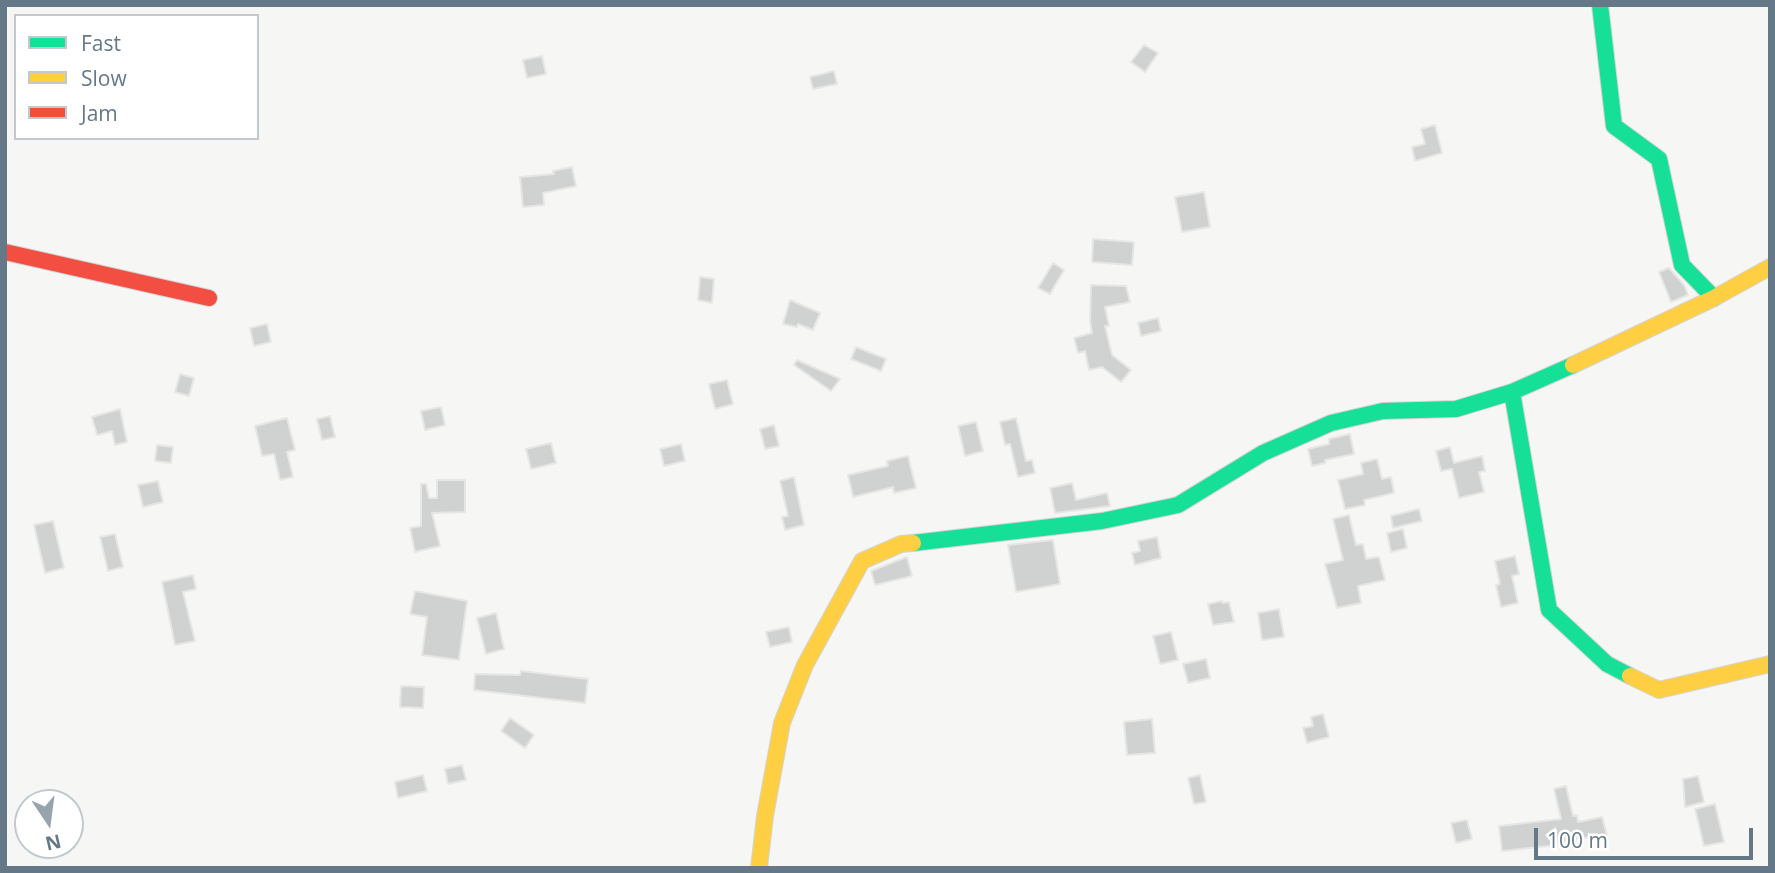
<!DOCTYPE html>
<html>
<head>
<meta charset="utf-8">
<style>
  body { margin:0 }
  #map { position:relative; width:1775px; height:873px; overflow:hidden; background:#f6f6f5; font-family:"Open Sans",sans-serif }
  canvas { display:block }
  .frame { position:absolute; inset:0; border:7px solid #647887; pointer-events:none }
  .legend { position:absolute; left:14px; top:14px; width:245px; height:126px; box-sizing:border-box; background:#fff; border:2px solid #c1c9cf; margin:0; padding:9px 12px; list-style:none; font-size:21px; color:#647887 }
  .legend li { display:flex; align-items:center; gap:14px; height:35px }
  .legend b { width:35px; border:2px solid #c1c9cf }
  .north { position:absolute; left:14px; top:789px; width:70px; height:70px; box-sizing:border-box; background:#fff; border:2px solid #c1c9cf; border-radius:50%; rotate:167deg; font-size:19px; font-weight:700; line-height:28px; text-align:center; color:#647887 }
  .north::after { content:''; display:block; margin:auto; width:24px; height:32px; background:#97a4ae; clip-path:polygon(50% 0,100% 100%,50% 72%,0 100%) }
  .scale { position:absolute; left:1534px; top:828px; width:219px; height:32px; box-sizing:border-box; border:4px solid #647887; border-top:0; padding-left:9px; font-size:21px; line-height:24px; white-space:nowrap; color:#647887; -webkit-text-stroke:5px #fff; paint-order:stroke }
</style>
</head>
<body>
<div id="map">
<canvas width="1775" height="873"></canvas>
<div class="frame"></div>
<ul class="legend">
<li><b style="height:9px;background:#16e098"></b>Fast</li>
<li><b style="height:9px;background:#ffcf43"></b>Slow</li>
<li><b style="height:9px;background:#f24e42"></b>Jam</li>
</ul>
<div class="north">N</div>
<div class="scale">100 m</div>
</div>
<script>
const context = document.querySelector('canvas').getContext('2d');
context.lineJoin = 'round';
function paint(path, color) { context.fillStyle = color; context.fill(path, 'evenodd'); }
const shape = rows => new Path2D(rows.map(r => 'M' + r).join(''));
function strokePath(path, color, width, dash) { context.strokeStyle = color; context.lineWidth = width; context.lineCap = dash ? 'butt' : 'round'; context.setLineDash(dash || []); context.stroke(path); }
const building = shape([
  [1144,45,1158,53,1145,72,1131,62,1144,45],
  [542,56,546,74,527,78,523,60,542,56],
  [834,71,837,84,813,89,810,77,834,71],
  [1435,125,1442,153,1415,161,1412,147,1425,144,1421,129,1435,125],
  [572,167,576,186,543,193,544,205,523,207,520,177,554,174,553,171,572,167],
  [1204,192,1210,227,1182,232,1175,197,1204,192],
  [1093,239,1134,242,1132,265,1092,262,1093,239],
  [1053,263,1064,270,1050,294,1038,288,1053,263],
  [1669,268,1684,285,1688,295,1671,302,1659,272,1669,268],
  [700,277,714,279,712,303,698,300,700,277],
  [1091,285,1126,286,1130,302,1105,307,1109,326,1105,326,1112,355,1131,370,1121,382,1102,367,1089,370,1085,351,1078,353,1074,338,1092,333,1090,321,1091,285],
  [790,300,820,313,813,330,798,324,797,327,783,324,790,300],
  [1158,318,1161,331,1141,336,1138,323,1158,318],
  [267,324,271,342,254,346,250,328,267,324],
  [856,347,886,359,881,371,851,359,856,347],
  [797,360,840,379,831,391,794,365,797,360],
  [180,374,194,378,189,396,175,392,180,374],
  [727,380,733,404,715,409,709,384,727,380],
  [441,407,445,425,425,430,421,411,441,407],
  [120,409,127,442,115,445,112,431,97,435,92,417,120,409],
  [330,416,335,437,322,440,317,419,330,416],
  [287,418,295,450,287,452,293,477,280,480,274,454,262,456,255,426,287,418],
  [1016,418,1026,461,1032,460,1035,473,1018,477,1010,444,1005,445,1000,422,1016,418],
  [976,422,983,451,965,456,958,426,976,422],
  [774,425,779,446,765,449,760,429,774,425],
  [1350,434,1354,454,1325,460,1325,463,1312,466,1308,449,1329,444,1329,439,1350,434],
  [551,443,556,463,531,469,526,449,551,443],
  [681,444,685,461,664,466,660,449,681,444],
  [157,445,173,447,171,463,155,461,157,445],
  [1450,447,1454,463,1482,456,1485,471,1479,472,1484,492,1459,498,1452,469,1441,471,1436,451,1450,447],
  [908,456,916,488,894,493,893,487,853,497,848,475,888,466,887,461,908,456],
  [1377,459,1382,479,1391,477,1394,493,1364,500,1365,505,1345,509,1338,480,1363,474,1361,463,1377,459],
  [794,477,804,525,785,530,782,517,788,516,780,481,794,477],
  [437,480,465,480,465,512,432,513,440,546,415,552,410,528,421,526,421,484,426,484,429,498,437,498,437,480],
  [158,481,163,502,143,507,138,485,158,481],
  [1072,483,1076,500,1107,493,1110,506,1055,513,1050,488,1072,483],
  [1419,509,1422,521,1393,528,1391,516,1419,509],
  [1349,515,1356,545,1363,544,1366,559,1379,557,1385,580,1358,586,1361,603,1337,608,1325,564,1343,560,1333,519,1349,515],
  [53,521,64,568,45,573,34,525,53,521],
  [1403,529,1407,548,1391,552,1387,533,1403,529],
  [115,534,123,567,108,571,100,537,115,534],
  [1157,537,1161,558,1135,565,1132,553,1140,551,1138,541,1157,537],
  [1053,540,1060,584,1016,592,1008,545,1053,540],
  [1515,556,1519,574,1512,576,1518,603,1501,607,1496,585,1500,584,1495,561,1515,556],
  [907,557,912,576,875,585,871,571,907,557],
  [193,575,196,589,183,592,195,641,175,645,162,582,193,575],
  [415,591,467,601,459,660,422,655,427,617,410,614,415,591],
  [1222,601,1223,603,1229,602,1234,622,1213,625,1208,604,1222,601],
  [1279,609,1284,637,1262,640,1258,613,1279,609],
  [496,613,504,649,486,654,477,618,496,613],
  [789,627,792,642,770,647,766,632,789,627],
  [1171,632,1178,660,1160,664,1153,636,1171,632],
  [1206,659,1210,678,1188,683,1183,664,1206,659],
  [521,671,588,679,585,703,474,690,475,674,520,675,521,671],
  [401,686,424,687,423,708,400,707,401,686],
  [1323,714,1329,737,1307,743,1303,728,1313,726,1311,717,1323,714],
  [510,718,534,735,525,748,501,731,510,718],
  [1152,719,1155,753,1127,755,1124,722,1152,719],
  [462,765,466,780,448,784,445,769,462,765],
  [423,775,427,791,398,798,395,782,423,775],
  [1200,775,1206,802,1194,804,1188,778,1200,775],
  [1698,776,1704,802,1685,807,1683,779,1698,776],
  [1566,786,1573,816,1577,815,1578,822,1602,817,1608,839,1591,842,1589,837,1548,846,1502,851,1499,826,1561,819,1554,789,1566,786],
  [1715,804,1724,842,1704,846,1695,809,1715,804],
  [1467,820,1472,839,1456,843,1451,823,1467,820]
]);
const fast = shape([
  [1600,5,1614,126,1659,159,1682,265,1714,298],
  [1512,392,1549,610,1607,664,1630,676],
  [913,543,1102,521,1178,505,1263,453,1331,423,1383,411,1456,409,1512,392,1573,365]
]);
const slow = shape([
  [1573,365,1714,298,1770,267],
  [1630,676,1659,690,1770,664],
  [759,868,765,816,782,723,805,665,862,561,901,544,913,543]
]);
const jam = shape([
  [5,252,209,298]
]);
paint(building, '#d0d1d1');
strokePath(building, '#e6e6e4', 2);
strokePath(fast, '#d3d4d5', 18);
strokePath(slow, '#d3d4d5', 18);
strokePath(jam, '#d3d4d5', 18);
strokePath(fast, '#16e098', 16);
strokePath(slow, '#ffcf43', 16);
strokePath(jam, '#f24e42', 16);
</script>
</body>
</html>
